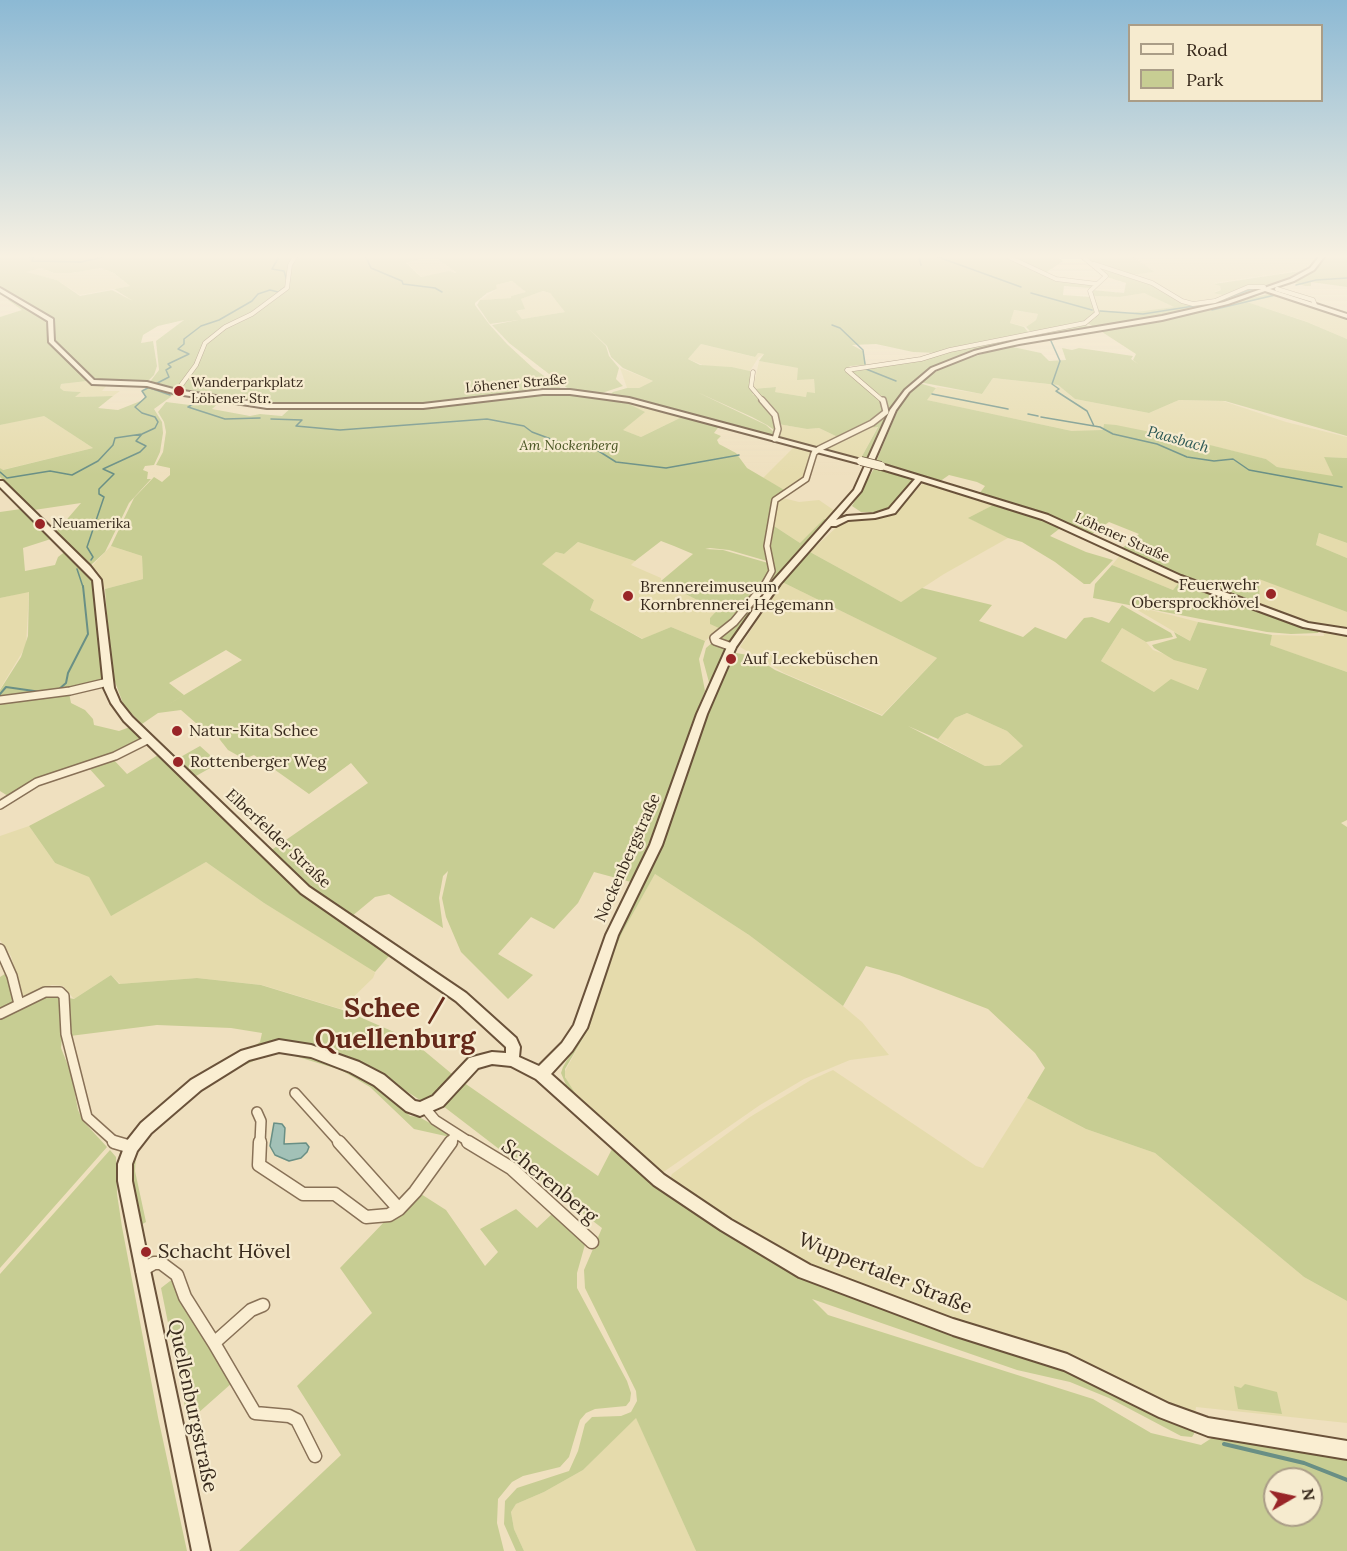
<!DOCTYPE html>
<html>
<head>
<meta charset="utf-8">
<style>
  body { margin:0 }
  #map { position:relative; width:1347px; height:1551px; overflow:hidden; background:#efe0bf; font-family:Lora,serif }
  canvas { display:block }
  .legend { position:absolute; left:1128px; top:24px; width:195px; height:78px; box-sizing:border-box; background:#f6ebcf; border:2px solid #aa9d87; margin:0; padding:8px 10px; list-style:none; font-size:18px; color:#37291c }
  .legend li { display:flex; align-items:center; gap:12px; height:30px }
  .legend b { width:30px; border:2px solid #aa9d87 }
  .north { position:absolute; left:1263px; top:1467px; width:60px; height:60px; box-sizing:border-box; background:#f6ebcf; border:2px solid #aa9d87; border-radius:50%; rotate:81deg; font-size:16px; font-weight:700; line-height:24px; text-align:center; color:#37291c }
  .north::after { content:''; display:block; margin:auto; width:21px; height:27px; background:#992527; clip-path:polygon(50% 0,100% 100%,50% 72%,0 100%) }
</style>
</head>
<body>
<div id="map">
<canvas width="1347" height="1551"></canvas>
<ul class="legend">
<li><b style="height:8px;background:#faeed2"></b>Road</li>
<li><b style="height:16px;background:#c7cd93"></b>Park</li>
</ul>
<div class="north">N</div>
</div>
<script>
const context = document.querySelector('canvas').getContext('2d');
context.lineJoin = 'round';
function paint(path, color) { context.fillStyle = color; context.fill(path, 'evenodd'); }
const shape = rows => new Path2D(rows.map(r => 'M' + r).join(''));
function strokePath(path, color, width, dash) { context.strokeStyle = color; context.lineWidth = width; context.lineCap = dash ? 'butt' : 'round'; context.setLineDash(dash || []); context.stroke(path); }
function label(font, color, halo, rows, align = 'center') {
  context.font = font + ' Lora,serif'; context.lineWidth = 4.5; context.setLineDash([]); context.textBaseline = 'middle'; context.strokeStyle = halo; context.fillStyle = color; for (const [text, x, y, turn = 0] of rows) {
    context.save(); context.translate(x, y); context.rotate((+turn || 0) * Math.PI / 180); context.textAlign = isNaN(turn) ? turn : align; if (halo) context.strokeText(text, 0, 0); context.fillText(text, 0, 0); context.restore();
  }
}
const farmland = shape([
  [425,257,435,257,456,272,421,277,406,262],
  [1133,257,1318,257,1303,270,1214,283,1220,286,1221,290,1215,292,1227,296,1201,304,1183,301,1129,275,1155,272],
  [41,268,54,273,71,273,101,268,114,273,130,286,80,295,57,280,24,272],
  [512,281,527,292,511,296,511,298,480,300,497,289,495,285],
  [543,291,550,293,566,312,522,319,516,311,522,310,521,299],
  [1144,293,1175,307,1146,312,1108,312,1098,310,1093,296,1120,297],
  [1269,296,1286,298,1347,317,1347,339,1305,321,1246,302],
  [1013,310,1038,314,1036,320,1026,327,1010,323],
  [701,344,754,357,758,353,764,354,758,358,750,371,732,367,705,366,688,359],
  [759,361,798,368,814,379,815,393,806,397,774,392,776,387,753,389],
  [620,368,623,369,653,381,639,388,627,388],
  [993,378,1058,385,1075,399,1149,413,1179,400,1223,401,1286,422,1347,437,1347,458,1324,457,1334,477,1277,467,1266,459,1151,431,1072,431,926,400,937,387,982,394],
  [87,381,109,383,102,391,120,391,113,396,74,397,80,392,64,391,60,388,61,384],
  [633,402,684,416,641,437,591,418],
  [37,416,44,416,93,448,2,470,0,468,0,425],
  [778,424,807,429,819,428,840,438,818,448,778,439],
  [878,426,861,458,826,449,864,429],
  [796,445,812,452,804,478,786,491,763,478],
  [924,482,997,503,969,518,1008,538,944,574,901,602,810,552,842,522,881,518,898,510],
  [779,497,799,502,819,500,835,511,800,543,774,526,775,503],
  [1319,533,1347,543,1347,558,1316,545],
  [578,542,635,561,631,565,661,578,661,581,699,601,720,607,710,618,721,629,705,641,671,627,643,639,590,610,594,600,541,564,556,552,564,554],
  [111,546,142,556,143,579,105,589,99,573,92,566],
  [1121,554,1181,580,1173,590,1112,565],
  [1259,578,1347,612,1347,631,1304,622,1260,606],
  [782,582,821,601,937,658,882,715,784,673,740,647],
  [29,591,26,646,0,689,0,598],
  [1129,605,1171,615,1198,622,1190,641],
  [1122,628,1146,642,1153,650,1208,670,1197,690,1154,692,1101,661],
  [1323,631,1347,634,1347,672,1269,645,1272,635,1324,636],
  [967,713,1007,731,1023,746,1000,765,985,766,937,740,955,718],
  [29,826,55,863,89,876,111,915,206,862,264,903,371,968,375,973,373,978,341,1009,262,985,197,978,120,984,111,975,74,999,63,986,52,985,22,996,11,956,0,940,0,836],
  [655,874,749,935,843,1006,862,1022,889,1055,850,1060,804,1079,760,1105,662,1173,582,1104,567,1082,564,1073,589,1028,610,961,622,933],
  [833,1070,976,1166,983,1168,1027,1098,1086,1129,1155,1153,1304,1277,1347,1301,1347,1423,1196,1407,1195,1416,1097,1369,886,1296,811,1265,758,1237,669,1181,672,1174,750,1117,811,1080],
  [636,1417,696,1551,524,1551,514,1529,511,1512,516,1504,544,1492,583,1470]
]);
const green = shape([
  [0,257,294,257,289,266,288,286,277,297,290,286,290,265,295,257,425,257,406,263,421,277,449,271,457,273,435,257,1058,257,1063,261,1044,274,1018,262,1056,279,1095,284,1090,288,1064,286,1063,295,1091,297,1096,311,1091,319,1082,323,1031,332,1026,327,1036,320,1038,314,1014,310,1010,323,1024,327,1029,333,937,353,913,352,876,344,852,345,863,351,866,365,850,366,846,372,882,400,884,412,871,423,840,438,819,428,807,429,778,424,773,409,753,389,776,387,775,392,806,397,807,392,815,393,814,379,797,380,798,368,759,361,764,354,758,353,755,357,701,344,688,359,700,365,732,367,750,371,750,386,755,393,752,394,758,396,772,411,777,432,767,425,752,417,697,392,766,425,776,434,771,437,609,396,613,392,627,388,639,388,653,381,623,368,611,357,607,346,588,328,606,346,609,356,619,368,616,379,623,386,602,393,571,391,509,343,492,325,518,320,490,324,477,305,480,300,511,298,511,296,526,292,512,281,496,285,497,289,487,293,475,303,475,305,489,324,507,344,533,368,565,391,422,406,345,406,267,405,180,391,198,365,206,344,224,327,205,342,195,366,177,389,149,383,159,370,156,341,184,320,158,326,143,335,141,343,153,341,157,366,154,375,147,382,93,380,52,340,54,319,0,289],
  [41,268,54,273,71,273,101,268,114,273,130,286,114,289,133,301,112,290,80,296,57,280,26,272],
  [543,291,550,293,565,312,522,319,516,311,525,309,521,299],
  [1084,257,1133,257,1155,272,1130,275,1151,283,1182,302,1194,304,1215,302,1249,288,1265,288,1186,312,1096,328,1087,323,1095,318,1098,310,1129,313,1174,307,1144,293,1120,297,1093,296,1092,290,1124,293,1126,283,1107,277],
  [1323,257,1347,257,1347,287,1311,282,1311,286,1305,286,1292,282,1309,273],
  [1307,270,1268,287,1253,286,1227,296,1214,293,1221,290,1220,286,1214,284],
  [1268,294,1276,294,1300,302,1277,296,1247,302,1307,322,1347,339,1347,436,1225,401,1179,400,1149,413,1075,399,1058,385,993,378,982,394,919,382,947,365,1008,346,1041,353,1049,361,1066,360,1062,348,1072,350,1079,348,1133,356,1131,359,1138,364,1133,360,1136,354,1099,330,1174,317],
  [10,297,51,322,49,340,87,381,61,384,60,388,64,391,81,392,75,397,113,396,98,408,118,410,143,400,145,396,142,390,151,387,176,393,154,409,162,422,163,433,160,452,154,465,145,466,143,470,148,472,147,479,151,479,129,503,105,552,91,565,56,532,81,503,34,510,0,477,0,468,3,470,93,448,44,416,0,425,0,317,22,310,8,300],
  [1084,324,1093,329,989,348,956,357,928,371,897,399,868,460,861,458,878,427,866,428,883,419,888,406,883,397,849,373,850,369,909,362,945,352],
  [919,383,936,388,927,400,1072,431,1103,430,1104,424,1116,425,1190,440,1266,459,1277,467,1333,476,1324,457,1347,458,1347,543,1319,533,1316,545,1347,558,1347,612,1259,579,1260,606,1182,578,1120,550,1139,534,1109,522,1089,536,1037,513,979,494,985,486,977,482,949,475,939,482,876,462,899,407],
  [540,393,569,393,633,402,629,404,645,412,623,430,641,437,684,416,720,425,714,433,721,436,717,440,719,444,736,453,747,468,786,491,771,503,765,547,767,561,729,550,710,548,705,549,723,550,768,563,770,572,769,578,745,608,721,629,710,624,710,618,720,607,699,601,661,581,693,554,674,546,661,541,635,561,578,542,564,554,556,552,542,564,594,600,590,610,642,639,671,627,705,641,699,659,705,691,691,725,670,795,631,882,594,872,578,903,554,929,531,917,498,954,533,975,508,999,461,952,446,917,442,898,448,871,443,876,439,898,443,928,389,894,375,897,351,917,302,881,270,851,368,783,351,763,309,794,254,755,244,759,228,750,217,736,213,738,181,710,158,713,142,724,124,706,111,671,105,589,143,579,142,556,111,546,134,498,154,477,162,482,170,475,170,468,156,465,163,452,166,432,164,422,158,412,166,402,190,405,203,397,221,401,212,409,250,416,260,414,282,416,293,406,423,407],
  [226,650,242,660,156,712,184,695,169,683],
  [875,467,909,477,913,483,892,508,885,512,861,512,852,506],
  [997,503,1063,526,1050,536,1086,552,1113,560,1090,584,1084,584,1055,562,1022,542,1008,538,968,518],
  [21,509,54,538,23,548,25,571,55,565,58,557,66,551,92,577,96,587,103,681,70,691,0,700,0,690,21,657,28,636,29,592,0,598,0,512],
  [824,519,827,520,775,580,731,641,726,642,718,638,745,613,772,579,774,574,770,552,774,526,800,543],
  [810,552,901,602,922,588,992,605,979,621,1023,637,1035,627,1066,639,1084,618,1092,617,1109,623,1122,605,1171,633,1173,637,1146,642,1122,628,1101,661,1154,692,1171,679,1198,690,1207,669,1174,660,1154,648,1152,645,1177,638,1174,632,1190,641,1198,622,1272,635,1270,645,1347,672,1347,820,1341,823,1347,827,1347,1301,1304,1277,1155,1153,1086,1129,1027,1098,1045,1068,1035,1053,988,1009,899,975,866,966,843,1006,749,935,655,874,622,933,610,961,589,1028,565,1069,565,1077,578,1098,566,1085,561,1073,563,1067,591,1018,611,951,670,820,701,730,724,675,736,653,754,656,775,670,882,716,937,658,782,582],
  [967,713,1007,731,1023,746,1000,765,985,766,908,726,938,739,955,718],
  [1112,565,1173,590,1181,580,1320,630,1318,633,1291,634,1267,632,1093,598,1095,584],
  [713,642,728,648,710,686,703,660,706,648],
  [69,693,71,703,85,710,93,719,94,725,119,731,130,727,139,736,139,741,114,754,50,775,8,796,0,791,0,702],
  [200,746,219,763,196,776,177,759],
  [158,755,284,877,325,911,389,956,375,972,264,903,206,862,111,916,89,877,55,863,29,826,105,786,87,766,113,759,127,774],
  [8,972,14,1003,0,1011,0,977],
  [111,975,119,984,197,978,261,985,346,1011,410,1039,452,1074,432,1097,420,1100,389,1080,345,1057,310,1045,286,1041,248,1050,260,1042,262,1033,231,1028,157,1025,62,1037,61,1048,71,1073,78,1110,83,1121,107,1147,0,1268,0,1016,49,994,74,999],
  [293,1051,342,1066,385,1091,410,1116,419,1117,448,1133,450,1137,414,1129,370,1087,341,1070,285,1053,271,1053,221,1076,166,1119,143,1143,136,1154,135,1171,146,1222,139,1226,130,1176,131,1156,145,1135,208,1081,264,1052],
  [463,1082,598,1176,612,1149,653,1183,810,1277,890,1312,1075,1373,1193,1428,1194,1434,1192,1437,1181,1436,1109,1398,1070,1382,1017,1370,812,1299,828,1315,1093,1399,1151,1433,1201,1445,1218,1434,1269,1432,1347,1439,1347,1551,696,1551,636,1418,583,1470,544,1492,516,1504,511,1512,514,1529,524,1551,516,1551,504,1524,505,1501,517,1488,569,1471,578,1451,585,1424,592,1417,621,1416,631,1412,637,1401,636,1391,585,1288,584,1270,602,1228,443,1106],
  [1275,1479,1311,1479,1311,1515,1275,1515],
  [110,1150,116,1157,117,1194,122,1227,158,1417,187,1551,0,1551,0,1274],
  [421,1194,446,1210,485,1266,498,1252,480,1229,516,1209,537,1228,552,1214,579,1234,586,1241,577,1273,577,1288,627,1381,631,1393,630,1401,626,1406,595,1409,586,1413,580,1420,569,1457,560,1467,523,1476,512,1482,498,1499,497,1523,504,1551,239,1551,341,1455,297,1386,372,1313,340,1268,386,1220],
  [174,1278,232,1383,188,1422,161,1288],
  [1245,1384,1277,1392,1282,1414,1238,1409,1234,1386,1241,1388]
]);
const water = shape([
  [274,1123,282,1124,285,1128,284,1144,306,1143,309,1147,307,1152,301,1158,289,1161,275,1155,270,1146,274,1123]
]);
const streamFar2 = shape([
  [29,257,33,258,32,261,81,262,104,257],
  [279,257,272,269,284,271,287,281],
  [366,257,371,268,402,281,403,284,435,288,442,292],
  [919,257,921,265],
  [938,257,1021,287],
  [1296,285,1316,280,1347,278],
  [1031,293,1092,310],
  [1218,301,1255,288],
  [1212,310,1275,295],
  [1100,311,1143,314,1213,303],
  [832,325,840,328,863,350,865,364],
  [1051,341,1060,361,1052,384,1059,389,1056,391,1087,411,1094,426],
  [866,369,896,381],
  [150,388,170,395],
  [932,394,1008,409],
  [200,400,188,407,225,419,260,418],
  [1028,414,1038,416],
  [1041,417,1100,427,1113,434,1157,444,1187,457,1214,461,1233,459,1249,470,1342,487],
  [271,419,302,420,296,426,340,430,487,419,524,426,532,432,567,445,597,450,616,462,666,468,739,455],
  [0,472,7,478,50,471,72,475,98,461,113,445,115,438,142,434,155,428,158,422,155,417,142,413,135,407,146,397,142,391,169,377,166,370,171,367,168,364,189,354,178,349,184,344,184,339,201,326,219,320,252,301,258,294,270,290,278,292,287,286],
  [91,560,93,557,87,547,104,497,99,494,99,489,114,474,103,469,140,452,146,446,136,441,142,434],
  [77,569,83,587]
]);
const streamFar1 = shape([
  [58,690,66,683,68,673,88,634,83,586],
  [0,694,6,687,41,692]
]);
const stream = shape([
  [1224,1444,1304,1463,1347,1480]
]);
const streetFar4 = shape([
  [1009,257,1056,279,1097,284],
  [1094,264,1152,283,1182,301,1193,304,1215,301,1248,287,1264,287],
  [1277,289,1313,300,1315,305],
  [753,372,751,387,763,401],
  [176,392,196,365,205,343,225,327,252,314,287,288,290,265,295,257],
  [883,401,847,370,921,359,950,350,1085,323,1097,313,1090,291,1106,276,1083,257]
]);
const streetFar3 = shape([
  [762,400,775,415,778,429,775,439],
  [763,587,772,571,767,546,775,500,806,479,814,453,819,449,872,423,886,412,883,400]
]);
const streetFar2 = shape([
  [732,647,715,641,714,638,734,622,764,586],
  [0,700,70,691,108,682],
  [0,805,37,782,115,756,149,739]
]);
const streetFar1 = shape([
  [0,949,12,976,19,1004],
  [0,1014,45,992,60,992,64,996,66,1034,87,1117,116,1143],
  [295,1093,340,1143],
  [425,1108,435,1120,471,1143],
  [257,1112,261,1121,260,1143],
  [450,1143,456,1134]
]);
const street = shape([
  [114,1142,131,1147],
  [260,1142,259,1165,303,1194,335,1194,366,1217,389,1215,399,1209,415,1192,451,1142],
  [339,1142,399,1209],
  [468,1142,511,1168,592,1242],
  [142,1270,154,1263,161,1263,177,1275,185,1297,214,1343],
  [263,1305,251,1310,214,1343,255,1413,289,1416,297,1420,315,1456]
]);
const secondary = shape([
  [1319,257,1324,257,1314,270,1294,281,1270,289,1347,314,1347,318,1265,291,1228,304,1162,320,1019,344,978,353,935,370,909,392,896,410,861,491,836,520,847,516,874,514,889,509,915,479,878,468,877,466,881,464,1048,515,1181,576,1308,623,1347,629,1347,635,1303,627,1175,580,1042,519,921,481,895,513,875,518,848,520,836,526,831,526,780,584,736,647,707,714,662,845,618,935,587,1028,572,1051,551,1074,664,1175,731,1220,810,1265,953,1319,1067,1354,1169,1404,1208,1418,1347,1441,1347,1459,1208,1436,1159,1417,1064,1370,953,1335,799,1277,721,1230,654,1185,536,1079,511,1066,492,1064,478,1068,443,1106,420,1116,406,1111,374,1085,350,1072,311,1057,279,1052,249,1060,201,1090,151,1133,137,1151,132,1164,132,1181,150,1270,210,1551,192,1551,118,1181,118,1164,126,1142,141,1123,191,1080,241,1051,279,1040,311,1045,359,1062,384,1075,415,1101,420,1102,433,1096,469,1058,492,1052,506,1053,506,1047,456,1001,301,893,124,721,111,703,104,688,93,580,0,487,0,481,3,481,90,566,101,580,114,688,120,702,132,717,309,887,466,993,516,1038,520,1047,519,1057,539,1066,562,1043,574,1025,606,935,650,845,697,714,727,647,774,580,854,490,890,410,905,390,931,368,974,351,1019,340,1162,316,1224,302,1290,279,1310,268,1319,257],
  [0,288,53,319,54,341,94,380,147,382,177,390,267,404,423,404,543,390,570,390,629,398,865,461,858,463,629,402,570,394,543,394,423,408,267,408,177,394,147,386,92,384,49,342,48,321,0,292,0,288]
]);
const secondaryBridge = shape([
  [861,461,881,466]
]);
const markers = [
  [179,391,6,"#992527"],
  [40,524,6,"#992527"],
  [1271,594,6,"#992527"],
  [628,596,6,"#992527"],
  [731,659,6,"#992527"],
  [177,731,6,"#992527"],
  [178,762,6,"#992527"],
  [146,1252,6,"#992527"]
];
const farPoinames = [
  ["Wanderparkplatz",191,383],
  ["Löhener Str.",191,399],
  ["Neuamerika",52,524]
];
const farStreetnames = [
  ["Löhener Straße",516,384,-5],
  ["Löhener Straße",1122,538,24]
];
const farParknames = [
  ["Am Nockenberg",569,446]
];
const farWaternames = [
  ["Paasbach",1178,440,16]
];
const poiNames = [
  ["Feuerwehr",1259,585,"right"],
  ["Obersprockhövel",1259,603,"right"],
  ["Brennereimuseum",640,587],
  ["Kornbrennerei Hegemann",640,605],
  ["Auf Leckebüschen",743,659],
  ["Natur-Kita Schee",189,731],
  ["Rottenberger Weg",190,762]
];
const streetNames = [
  ["Elberfelder Straße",278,839,43],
  ["Nockenbergstraße",628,858,-66]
];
const nearStreetnames = [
  ["Scherenberg",549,1182,40],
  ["Wuppertaler Straße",885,1274,22],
  ["Quellenburgstraße",192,1406,78]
];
const nearPoinames = [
  ["Schacht Hövel",158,1252]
];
const nearDistrictnames = [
  ["Schee /",395,1009],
  ["Quellenburg",395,1040]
];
paint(farmland, '#e5dbac');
paint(green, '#c7cd93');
paint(water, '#a2c1b7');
strokePath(water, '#698f85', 1.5);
strokePath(streamFar2, '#698f85', 1.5);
strokePath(streamFar1, '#698f85', 2);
strokePath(stream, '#698f85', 4);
strokePath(streetFar4, '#887157', 5);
strokePath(streetFar3, '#887157', 8);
strokePath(streetFar2, '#887157', 10);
strokePath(streetFar1, '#887157', 12);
strokePath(street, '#887157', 15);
strokePath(secondary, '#6a523a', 4);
strokePath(streetFar4, '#faeed2', 4);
strokePath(streetFar3, '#faeed2', 5);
strokePath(streetFar2, '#faeed2', 7);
strokePath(streetFar1, '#faeed2', 9);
strokePath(street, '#faeed2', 12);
paint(secondary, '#faeed2');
strokePath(secondaryBridge, '#6a523a', 10, []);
strokePath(secondaryBridge, '#faeed2', 8);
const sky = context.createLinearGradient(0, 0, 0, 475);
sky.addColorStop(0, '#8cb9d4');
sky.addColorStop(0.54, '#f8f1e2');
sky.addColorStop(1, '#f8f1e200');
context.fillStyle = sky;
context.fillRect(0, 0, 1347, 475);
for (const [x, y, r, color] of markers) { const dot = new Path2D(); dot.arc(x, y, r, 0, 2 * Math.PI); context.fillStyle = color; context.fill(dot); strokePath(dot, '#f6ebcf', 2); }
label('14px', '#37291c', '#f6ebcf', farPoinames, 'left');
label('14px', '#37291c', '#f6ebcf', farStreetnames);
label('italic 14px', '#485422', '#f6ebcf', farParknames);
label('italic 15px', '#2b5754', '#f6ebcf', farWaternames);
label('16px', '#37291c', '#f6ebcf', poiNames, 'left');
label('16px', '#37291c', '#f6ebcf', streetNames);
label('20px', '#37291c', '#f6ebcf', nearStreetnames);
label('20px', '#37291c', '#f6ebcf', nearPoinames, 'left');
label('bold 27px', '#65291a', '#f6ebcf', nearDistrictnames);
</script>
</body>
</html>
